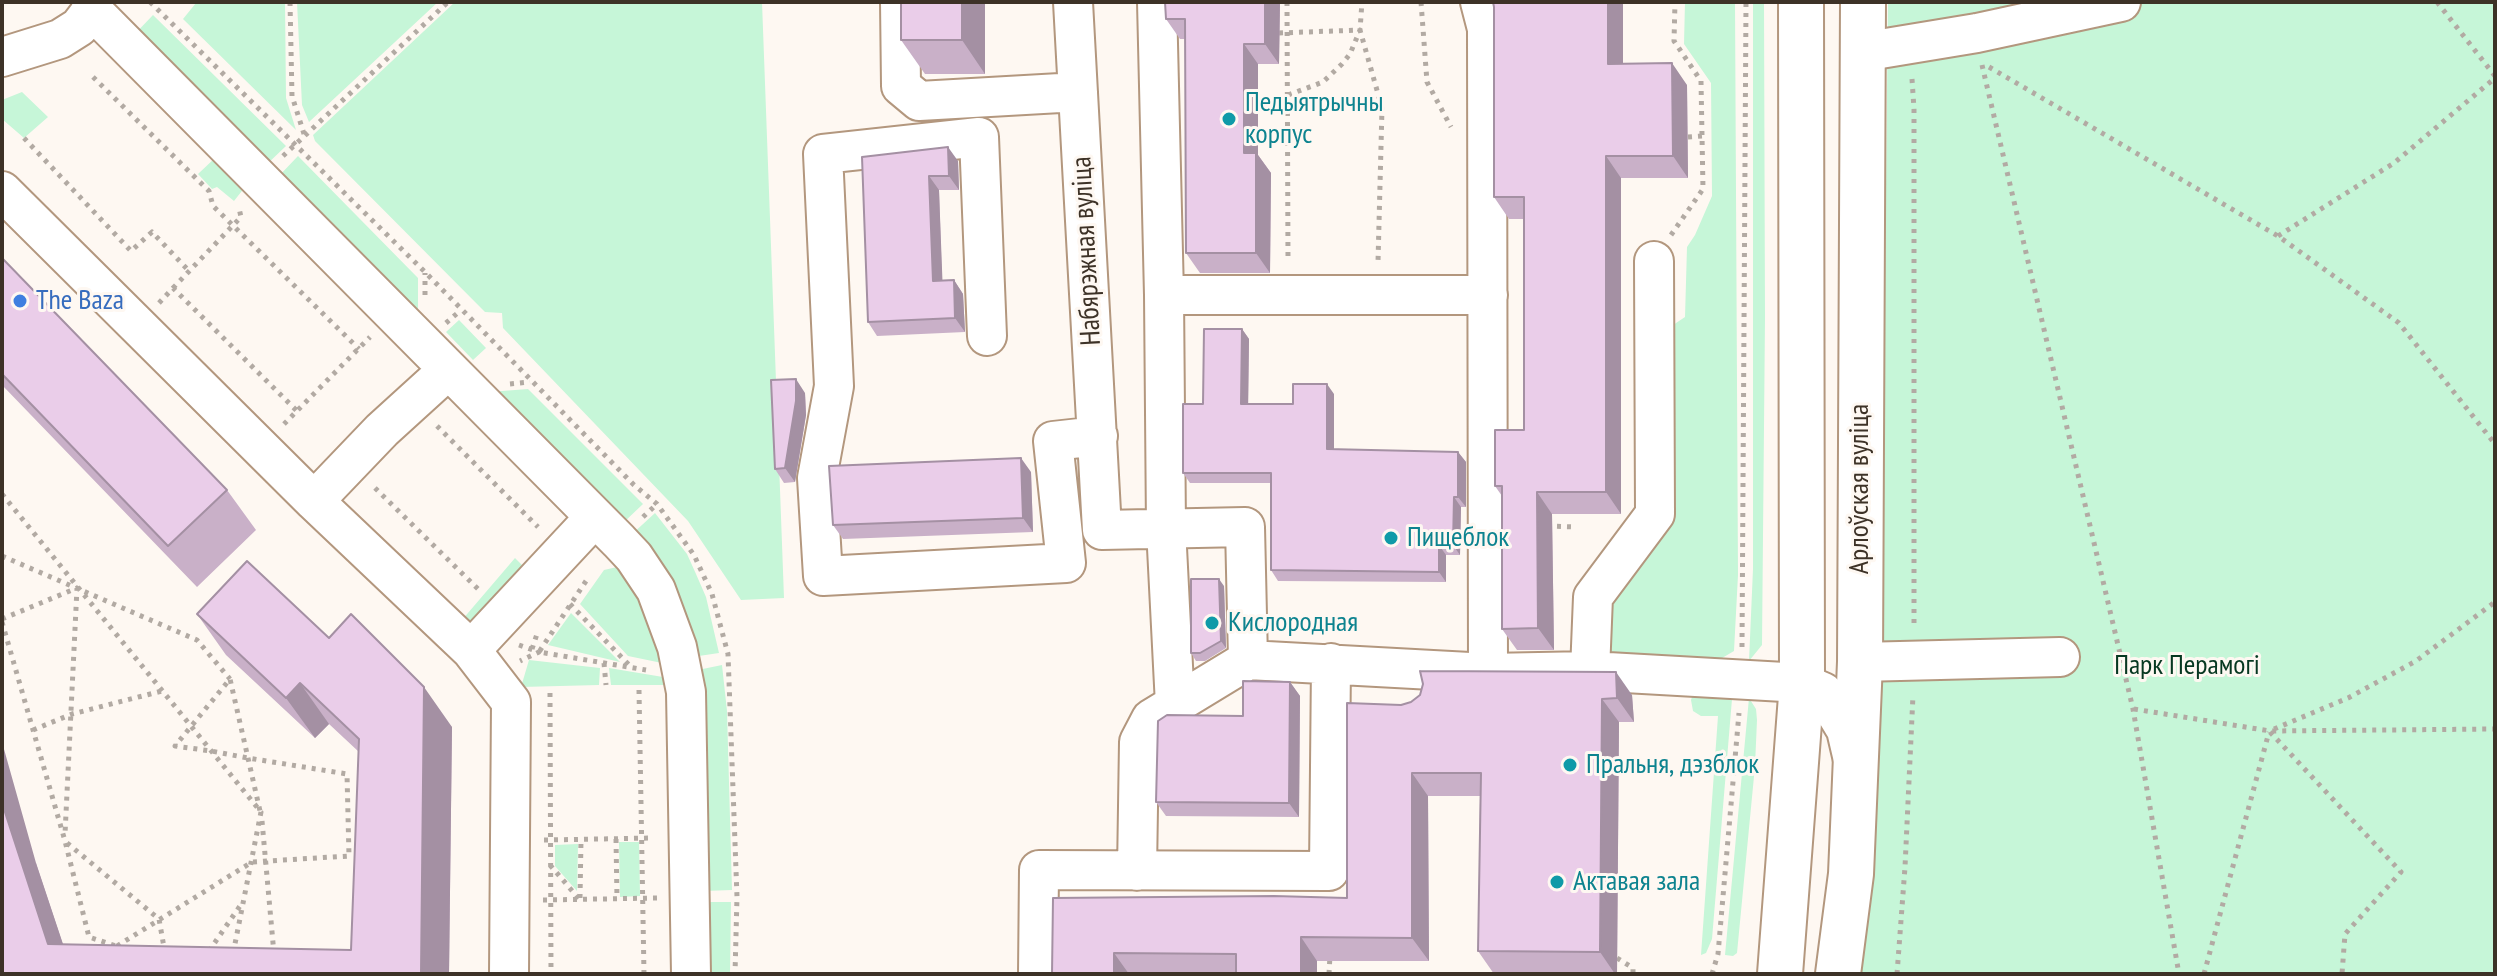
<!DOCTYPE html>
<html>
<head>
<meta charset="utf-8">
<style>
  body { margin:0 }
  #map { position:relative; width:2497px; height:976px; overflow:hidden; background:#fef8f2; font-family:"PT Sans Narrow",sans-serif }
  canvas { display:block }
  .frame { position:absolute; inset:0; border:4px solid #3d3227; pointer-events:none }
</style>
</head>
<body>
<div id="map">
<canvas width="2497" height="976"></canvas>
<div class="frame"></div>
</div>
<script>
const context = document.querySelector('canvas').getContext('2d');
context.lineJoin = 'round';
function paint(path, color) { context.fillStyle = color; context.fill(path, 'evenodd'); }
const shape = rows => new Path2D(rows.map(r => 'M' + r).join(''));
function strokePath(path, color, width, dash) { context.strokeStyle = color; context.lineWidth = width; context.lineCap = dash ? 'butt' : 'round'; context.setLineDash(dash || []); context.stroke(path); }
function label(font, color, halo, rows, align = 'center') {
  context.font = font + ' "PT Sans Narrow",sans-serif'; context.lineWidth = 6; context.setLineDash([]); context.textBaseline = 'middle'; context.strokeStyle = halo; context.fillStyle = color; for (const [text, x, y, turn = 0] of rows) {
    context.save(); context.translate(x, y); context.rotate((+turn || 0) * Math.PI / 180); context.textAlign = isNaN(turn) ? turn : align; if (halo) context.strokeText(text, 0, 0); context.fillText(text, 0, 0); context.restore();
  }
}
const green = shape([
  [285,2,286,98,296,130,183,19,196,3],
  [297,2,438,2,309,122,302,105],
  [455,2,762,2,784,598,741,600,688,521,503,328,502,313,485,312,315,141,313,135],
  [1685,2,1735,2,1738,575,1734,651,1717,661,1612,655,1603,646,1601,610,1667,513,1667,329,1685,317,1687,247,1695,235,1712,196,1711,83,1684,44],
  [1753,2,1764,2,1765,318,1762,645,1749,661,1753,569],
  [1888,2,2495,2,2495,974,1856,974,1881,637],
  [153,15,286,146,264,167,131,38],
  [22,92,48,117,24,138,2,119,2,100],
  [298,156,418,278,418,324,277,178],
  [216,157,245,187,234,201,217,187,212,189,198,174],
  [459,320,486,348,473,360,446,332],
  [528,389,643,504,622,524,489,392],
  [655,513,687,554,696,574,706,597,719,653,692,657,630,536],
  [515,558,526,569,471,626,462,620],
  [617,567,627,570,655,629,662,663,628,656,580,604,604,570],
  [571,613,620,662,548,645],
  [529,660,600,668,599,685,521,687],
  [722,665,727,711,732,890,704,891,693,671],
  [609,668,663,677,665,685,611,685],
  [1729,692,1732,699,1712,939,1706,953,1701,955,1718,716,1701,716,1693,711,1691,700,1693,694],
  [1749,698,1756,709,1757,720,1755,766,1737,953,1733,956,1725,955],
  [619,842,639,842,640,896,620,897],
  [578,844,577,891,555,866,555,845],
  [706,902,731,902,730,974,706,974]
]);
const path = shape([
  [150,2,425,272,634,485,657,504,694,555,712,594,728,654,737,897,735,974],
  [290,2,292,96,304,134],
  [1287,2,1288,262],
  [1421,2,1427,82,1451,127],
  [2437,2,2495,76],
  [1279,33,1360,30,1382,108,1378,262],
  [1982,65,2133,709,2179,974],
  [1989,67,2278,236,2399,323,2495,444],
  [93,77,209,191,213,206,359,349],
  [1912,79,1914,109,1914,629],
  [1288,95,1323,82,1342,64,1350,54,1360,30,1362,2],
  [1688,137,1702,136],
  [24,138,131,251,152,232,189,271],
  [283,156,448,2],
  [1671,235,1703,189,1701,81,1674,41,1675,2],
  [2278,236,2394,163,2495,78],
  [173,288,241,217,239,208],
  [425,295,425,273],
  [159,303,173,288,297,411],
  [446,323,461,310],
  [510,384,530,382],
  [284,424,370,337],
  [437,426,538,527],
  [375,488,479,590],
  [2,494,261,812,233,954],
  [643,517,657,504],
  [1547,526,1577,527],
  [2,556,197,640,230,679],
  [586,581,539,652,646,670],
  [570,604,630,666],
  [2,619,77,588,65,834],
  [2,622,65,841,89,937,119,947],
  [519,645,539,652,520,661],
  [1742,647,1746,2],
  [532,649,538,631],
  [604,663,606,685],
  [639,690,644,974],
  [550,693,551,974],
  [2134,709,2270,731,2495,729],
  [2274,729,2348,698,2416,661,2495,602],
  [33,730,72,714,162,691],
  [2270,732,2401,872,2345,934,2342,974],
  [262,821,274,954],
  [616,839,617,899],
  [544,840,654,838],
  [67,843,159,919,165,953],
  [550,865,580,900],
  [580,898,581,840],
  [543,900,657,898],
  [117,946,252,862,349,856,347,774,248,758,211,751,175,746,230,679,248,758,260,811],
  [209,951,242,903],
  [1617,958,1633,968,1633,974],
  [1329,974,1330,955],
  [1712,974,1718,954,1739,713],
  [1897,974,1905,867,1913,695],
  [2204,974,2269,732]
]);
const minor = shape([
  [91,2,92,10,619,541,634,557,656,590,677,647,686,692,691,974],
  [900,2,901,86,919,101,1078,92],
  [1073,2,1102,530,1245,527,1248,660],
  [1157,2,1164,295,1166,528,1175,705],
  [1480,2,1487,29,1488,673],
  [1862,52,1977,33,2121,2],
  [2,57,60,39,79,27,92,10],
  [2,191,314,501,471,650,511,702,509,974],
  [1164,295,1488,295],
  [987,336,979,137,823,154,834,386,817,478,823,576,1066,563,1053,441,1098,436],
  [314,501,382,430,448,370],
  [471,650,595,517],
  [1860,662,2060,657],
  [1590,671,1593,597,1655,514,1654,261],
  [1137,871,1139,742,1151,719,1248,660,1488,673,1590,671,1802,683,1823,692,1846,730,1853,760],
  [1038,974,1039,870,1329,871,1331,663]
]);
const major = shape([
  [1780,974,1802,683,1801,2],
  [1838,974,1851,874,1860,662,1863,2]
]);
const wall = shape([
  [901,2,985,2,985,74,925,74,901,40],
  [1493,2,1623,2,1623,64,1687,85,1688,178,1621,178,1621,514,1552,514,1554,650,1517,650,1502,629,1502,496,1495,486,1524,430,1524,219,1509,219,1494,197,1494,7],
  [1280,3,1279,64,1258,64,1258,155,1271,173,1270,273,1200,273,1186,253,1185,39,1180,39,1166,19],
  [862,157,958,161,959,190,939,190,942,280,954,280,963,294,965,332,877,336,868,322],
  [2,258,227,490,256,530,197,587,2,385],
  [1242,329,1249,339,1248,404,1293,404,1334,394,1334,450,1458,452,1466,462,1466,507,1461,507,1460,555,1446,555,1446,582,1278,581,1271,570,1271,483,1190,483,1183,473,1203,404],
  [805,393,806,415,795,482,784,483,775,469],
  [1031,472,1033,532,843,539,833,525],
  [1224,586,1226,648,1205,661,1196,661,1191,653],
  [197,614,329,638,452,727,449,974,2,974,36,863,63,945,351,950,359,752,329,724,315,738,226,655],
  [1290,682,1300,696,1299,817,1166,816,1156,802,1243,716],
  [1632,695,1634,722,1619,722,1617,974,1494,974,1478,951,1480,796,1428,796,1429,961,1317,961,1317,974,1052,974,1053,898,1347,898,1401,705]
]);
const shadedWall = shape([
  [962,2,985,2,985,74,962,40],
  [1265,2,1280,3,1279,64,1265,44],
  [1608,2,1623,2,1623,86,1608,64],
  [1244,44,1258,64,1258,155,1271,173,1270,273,1256,253,1244,153],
  [1672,63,1687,85,1688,178,1673,156],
  [948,147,958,161,959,190,949,176],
  [1606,156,1621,178,1621,514,1606,492],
  [929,176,939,190,943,295,933,281],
  [954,280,963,294,965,332,955,318],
  [1242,329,1249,339,1248,415,1241,404],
  [796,379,805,393,806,415,795,482,785,468],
  [1327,384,1334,394,1334,460,1327,449],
  [1458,452,1466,462,1466,507,1458,497],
  [1021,458,1031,472,1033,532,1023,518],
  [1537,492,1552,514,1554,650,1538,628],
  [1454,497,1461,507,1460,555,1453,545],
  [1439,545,1446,555,1446,582,1439,572],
  [1219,579,1224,586,1226,648,1221,641],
  [1616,672,1632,695,1634,722,1617,698],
  [1290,682,1300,696,1299,817,1289,803],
  [300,683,329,724,315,738,286,698],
  [424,687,452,727,449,974,421,974],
  [1602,699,1619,722,1617,974,1615,974,1600,952],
  [2,742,36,863,73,974,48,944,7,822,2,803],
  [1412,773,1428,796,1429,961,1412,938],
  [1301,937,1317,961,1317,974,1301,974],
  [1114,953,1129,974,1114,974]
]);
const building = shape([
  [901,2,962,2,962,40,901,40,901,2],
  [1165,2,1265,2,1265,44,1244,44,1244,153,1256,153,1256,253,1186,253,1185,19,1166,19,1165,2],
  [1493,2,1608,2,1608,64,1672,63,1673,156,1606,156,1606,492,1537,492,1538,628,1502,629,1502,486,1495,486,1495,430,1524,430,1524,197,1494,197,1494,7,1493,2],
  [948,147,949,176,929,176,933,281,954,280,955,318,868,322,862,157,948,147],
  [2,258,227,490,168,546,2,374,2,258],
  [1204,329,1242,329,1241,404,1293,404,1293,384,1327,384,1327,449,1458,452,1458,497,1454,497,1453,545,1439,545,1439,572,1271,570,1271,473,1183,473,1183,404,1203,404,1204,329],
  [796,379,796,401,785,468,775,469,771,380,796,379],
  [1021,458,1023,518,833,525,829,466,1021,458],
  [247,561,329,638,351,614,424,687,421,974,2,974,2,803,48,944,351,950,359,739,300,683,286,698,197,614,247,561],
  [1191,579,1219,579,1221,641,1200,653,1191,653,1191,579],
  [1420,671,1616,672,1617,698,1602,699,1600,952,1478,951,1481,773,1412,773,1412,938,1301,937,1301,974,1236,974,1236,954,1114,953,1114,974,1052,974,1053,898,1274,896,1347,898,1347,703,1401,705,1411,702,1420,695,1423,684,1420,671],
  [1243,681,1290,682,1289,803,1156,802,1158,721,1167,715,1243,716,1243,681]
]);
const markers = [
  [1229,119,8,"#0f9aa8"],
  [20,301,8,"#3f7fe0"],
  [1391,538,8,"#0f9aa8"],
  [1212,623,8,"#0f9aa8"],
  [1570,765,8,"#0f9aa8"],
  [1557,882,8,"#0f9aa8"]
];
const cultureNames = [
  ["Педыятрычны",1245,103],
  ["корпус",1245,135],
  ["Пищеблок",1407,538],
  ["Кислородная",1228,623],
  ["Пральня, дэзблок",1586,765],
  ["Актавая зала",1573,882]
];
const streetNames = [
  ["Набярэжная вуліца",1087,251,-93],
  ["Арлоўская вуліца",1860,489,-90]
];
const shopNames = [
  ["The Baza",36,301]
];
const parkNames = [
  ["Парк Перамогі",2187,666]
];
paint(green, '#c6f6d8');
strokePath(minor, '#b3977e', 42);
strokePath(major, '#b3977e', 48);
strokePath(path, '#b2aaa3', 5, [4, 6]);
strokePath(minor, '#fff', 38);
strokePath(major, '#fff', 44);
paint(wall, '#c9b0c8');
paint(shadedWall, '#a490a3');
paint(building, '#eacde9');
strokePath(building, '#a490a3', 2);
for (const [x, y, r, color] of markers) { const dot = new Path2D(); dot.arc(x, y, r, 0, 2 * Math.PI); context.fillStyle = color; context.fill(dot); strokePath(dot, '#fef8f2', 3); }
label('28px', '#0d838f', '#fef8f2', cultureNames, 'left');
label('28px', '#3d3227', '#fef8f2', streetNames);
label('28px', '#366cbe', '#fef8f2', shopNames, 'left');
label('28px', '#073821', '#fef8f2', parkNames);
</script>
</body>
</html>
